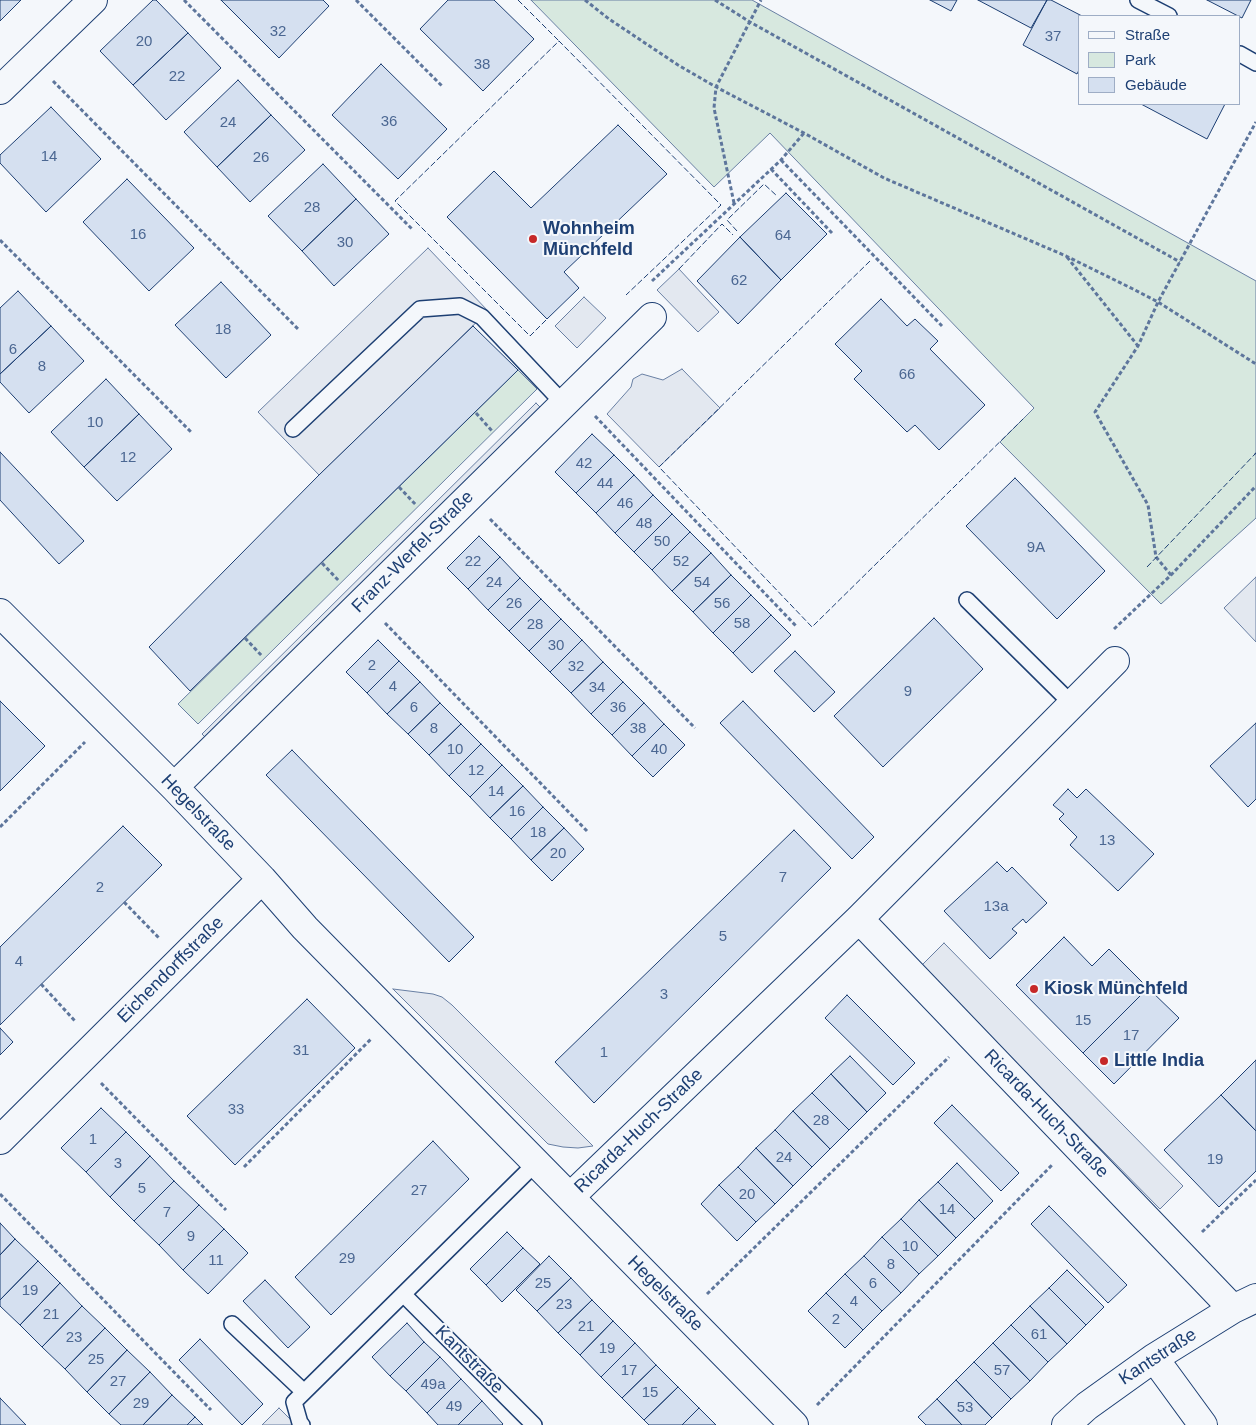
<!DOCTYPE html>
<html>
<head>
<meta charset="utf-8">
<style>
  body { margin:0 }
  #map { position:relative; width:1256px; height:1425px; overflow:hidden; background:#f4f7fb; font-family:Helvetica,sans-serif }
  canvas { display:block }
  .legend { position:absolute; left:1078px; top:15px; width:162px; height:90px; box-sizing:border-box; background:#f4f7fb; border:1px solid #9eadc5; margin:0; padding:6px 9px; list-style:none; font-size:15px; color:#1d3f73 }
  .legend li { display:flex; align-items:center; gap:10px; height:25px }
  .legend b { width:25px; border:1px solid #9eadc5 }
</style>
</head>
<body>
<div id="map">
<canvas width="1256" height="1425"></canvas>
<ul class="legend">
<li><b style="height:6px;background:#f4f7fb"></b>Straße</li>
<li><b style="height:14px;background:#d7e8df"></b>Park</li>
<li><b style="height:14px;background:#d5e0f0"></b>Gebäude</li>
</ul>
</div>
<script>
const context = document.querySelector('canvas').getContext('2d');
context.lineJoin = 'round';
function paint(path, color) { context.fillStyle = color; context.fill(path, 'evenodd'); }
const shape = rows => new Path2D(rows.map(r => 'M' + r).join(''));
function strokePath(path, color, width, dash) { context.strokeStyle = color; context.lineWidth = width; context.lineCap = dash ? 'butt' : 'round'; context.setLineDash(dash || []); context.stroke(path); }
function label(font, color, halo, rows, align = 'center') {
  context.font = font + ' Helvetica,sans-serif'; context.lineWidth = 4; context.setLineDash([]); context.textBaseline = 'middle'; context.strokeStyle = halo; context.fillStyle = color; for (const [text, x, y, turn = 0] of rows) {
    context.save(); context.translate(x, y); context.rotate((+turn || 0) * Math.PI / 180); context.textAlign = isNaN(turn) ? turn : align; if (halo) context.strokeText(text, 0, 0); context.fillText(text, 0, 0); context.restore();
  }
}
const green = shape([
  [531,0,752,0,1256,281,1256,518,1161,604,1000,442,1034,408,770,133,714,187,531,0],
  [518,370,537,389,198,724,178,704,518,370]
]);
const parking = shape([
  [428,248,488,311,319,475,258,412,428,248],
  [679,269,719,312,698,332,657,290,679,269],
  [584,297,606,318,577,348,555,326,584,297],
  [682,369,720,408,659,467,607,414,631,387,633,379,642,374,663,380,682,369],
  [536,403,543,410,209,741,202,734,536,403],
  [1256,577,1256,642,1224,608,1256,577],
  [944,943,1183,1186,1160,1209,921,966,944,943],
  [393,989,433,994,442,997,452,1005,593,1146,578,1148,563,1147,548,1144,393,989],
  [279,1408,296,1425,262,1425,279,1408]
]);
const building = shape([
  [0,0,21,0,0,21,0,0],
  [153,0,156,0,188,33,133,85,100,51,153,0],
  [221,0,323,0,329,6,279,58,221,0],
  [448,0,494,0,534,39,483,91,420,29,448,0],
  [930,0,957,0,951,11,930,0],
  [978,0,1047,0,1031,28,978,0],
  [1047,0,1051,0,1082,16,1080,16,1080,68,1077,74,1023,45,1047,0],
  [1207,0,1251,0,1242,18,1207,0],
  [188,33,221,68,166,120,133,85,188,33],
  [381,64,447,129,398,179,332,115,381,64],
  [238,80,271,115,217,167,184,132,238,80],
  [1141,104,1225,104,1207,139,1141,104],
  [51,107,101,159,46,212,0,163,0,155,51,107],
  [271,115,305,150,250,202,217,167,271,115],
  [618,125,667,174,564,272,579,288,547,319,447,217,494,171,531,208,618,125],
  [323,164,356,199,302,251,268,216,323,164],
  [127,179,194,248,149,291,83,222,127,179],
  [786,193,827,234,781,280,740,237,786,193],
  [356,199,389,234,334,286,302,251,356,199],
  [740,237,781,280,738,324,697,281,740,237],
  [221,282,271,335,226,378,175,325,221,282],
  [18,291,51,326,0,374,0,308,18,291],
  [881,299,907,326,915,319,938,341,930,349,985,405,939,450,915,425,907,432,854,379,862,371,835,344,881,299],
  [51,326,84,361,29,413,0,382,0,374,51,326],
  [473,326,518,370,190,691,149,647,319,475,473,326],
  [106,379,139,414,84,467,51,432,106,379],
  [139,414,172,449,117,501,84,467,139,414],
  [592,434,614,455,576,493,555,472,592,434],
  [0,452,84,541,59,564,0,500,0,452],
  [614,455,634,475,596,513,576,493,614,455],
  [634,475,653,495,615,533,596,513,634,475],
  [1015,478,1105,571,1057,619,966,526,1015,478],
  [653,495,672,514,634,552,615,533,653,495],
  [672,514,690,532,652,570,634,552,672,514],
  [690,532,711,553,672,591,652,570,690,532],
  [479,536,500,557,468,589,447,568,479,536],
  [711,553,731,575,693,612,672,591,711,553],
  [500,557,520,578,488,610,468,589,500,557],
  [731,575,751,595,713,633,693,612,731,575],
  [520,578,541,599,509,631,488,610,520,578],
  [751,595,771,615,733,653,713,633,751,595],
  [541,599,561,619,529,651,509,631,541,599],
  [771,615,791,635,752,673,733,653,771,615],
  [934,618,983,669,883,767,834,716,934,618],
  [561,619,582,640,550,672,529,651,561,619],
  [378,640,399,661,367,693,346,672,378,640],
  [582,640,603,662,571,693,550,672,582,640],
  [795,651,835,692,814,712,774,671,795,651],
  [399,661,420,682,387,714,367,693,399,661],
  [603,662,623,682,591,714,571,693,603,662],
  [420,682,440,703,408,734,387,714,420,682],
  [623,682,644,703,612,735,591,714,623,682],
  [0,701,45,746,0,791,0,701],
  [743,701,874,837,852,859,720,723,743,701],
  [440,703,461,724,429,755,408,734,440,703],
  [644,703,664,724,632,756,612,735,644,703],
  [1256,723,1256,799,1248,807,1210,766,1256,723],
  [461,724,481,744,449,776,429,755,461,724],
  [664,724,685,745,653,777,632,756,664,724],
  [481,744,502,765,470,797,449,776,481,744],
  [292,750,474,937,449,962,266,775,292,750],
  [502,765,523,786,490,818,470,797,502,765],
  [523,786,543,807,511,839,490,818,523,786],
  [1068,789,1077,798,1086,789,1154,854,1118,891,1070,845,1077,837,1059,819,1064,814,1053,805,1068,789],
  [543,807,564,828,531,860,511,839,543,807],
  [123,826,162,865,0,1025,0,947,123,826],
  [564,828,584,849,552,881,531,860,564,828],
  [794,830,831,868,594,1103,555,1062,794,830],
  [997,862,1007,872,1012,867,1047,903,1026,923,1023,919,1012,929,1017,933,990,959,944,911,997,862],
  [1064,937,1092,966,1109,949,1148,988,1083,1053,1016,985,1064,937],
  [1148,988,1179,1018,1114,1084,1083,1053,1148,988],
  [847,995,915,1063,893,1085,825,1018,847,995],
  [307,999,355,1048,235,1165,187,1116,307,999],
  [0,1028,13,1042,0,1055,0,1028],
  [850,1056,886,1093,867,1112,831,1074,850,1056],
  [1256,1060,1256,1131,1221,1095,1256,1060],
  [831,1074,867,1112,849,1130,812,1093,831,1074],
  [812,1093,849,1130,830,1149,793,1111,812,1093],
  [1221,1095,1256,1131,1256,1171,1219,1207,1164,1150,1221,1095],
  [952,1105,1019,1173,1001,1191,934,1123,952,1105],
  [101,1108,126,1132,86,1172,61,1148,101,1108],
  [793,1111,830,1149,812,1167,775,1130,793,1111],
  [775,1130,812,1167,793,1186,756,1148,775,1130],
  [126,1132,150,1156,110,1197,86,1172,126,1132],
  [433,1141,469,1179,331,1315,295,1277,433,1141],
  [756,1148,793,1186,775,1204,738,1167,756,1148],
  [150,1156,174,1181,134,1221,110,1197,150,1156],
  [957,1163,993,1201,975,1219,938,1182,957,1163],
  [738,1167,775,1204,756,1222,719,1185,738,1167],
  [174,1181,199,1205,159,1245,134,1221,174,1181],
  [938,1182,975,1219,956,1238,919,1200,938,1182],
  [719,1185,756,1222,737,1241,701,1204,719,1185],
  [919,1200,956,1238,938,1256,901,1219,919,1200],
  [199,1205,224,1229,183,1270,159,1245,199,1205],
  [1049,1206,1127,1285,1108,1303,1031,1224,1049,1206],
  [901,1219,938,1256,919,1274,882,1237,901,1219],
  [0,1223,15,1239,0,1255,0,1223],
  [224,1229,248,1253,208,1294,183,1270,224,1229],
  [507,1232,523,1248,486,1285,470,1269,507,1232],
  [882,1237,919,1274,901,1293,864,1256,882,1237],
  [15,1239,38,1261,0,1300,0,1255,15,1239],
  [523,1248,540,1264,502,1302,486,1285,523,1248],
  [549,1256,571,1278,537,1311,516,1290,549,1256],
  [864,1256,901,1293,882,1311,845,1274,864,1256],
  [38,1261,60,1283,20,1325,0,1306,0,1300,38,1261],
  [1067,1270,1104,1307,1086,1325,1049,1288,1067,1270],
  [845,1274,882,1311,863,1330,826,1293,845,1274],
  [571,1278,592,1300,558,1333,537,1311,571,1278],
  [265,1280,310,1327,288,1348,243,1301,265,1280],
  [60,1283,82,1306,42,1347,20,1325,60,1283],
  [1049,1288,1086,1325,1067,1344,1030,1306,1049,1288],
  [826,1293,863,1330,845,1348,808,1311,826,1293],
  [592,1300,613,1321,580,1355,558,1333,592,1300],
  [82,1306,105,1328,65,1369,42,1347,82,1306],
  [1030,1306,1067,1344,1048,1362,1011,1325,1030,1306],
  [613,1321,635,1343,601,1377,580,1355,613,1321],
  [407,1323,424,1342,390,1376,372,1357,407,1323],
  [1011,1325,1048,1362,1030,1381,993,1343,1011,1325],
  [105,1328,127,1350,87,1392,65,1369,105,1328],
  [200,1339,263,1404,242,1425,179,1360,200,1339],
  [424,1342,440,1357,406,1391,390,1376,424,1342],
  [635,1343,656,1365,622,1398,601,1377,635,1343],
  [993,1343,1030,1381,1011,1399,974,1362,993,1343],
  [127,1350,150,1372,109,1414,87,1392,127,1350],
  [440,1357,461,1379,427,1413,406,1391,440,1357],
  [974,1362,1011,1399,992,1418,956,1380,974,1362],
  [656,1365,678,1387,644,1420,622,1398,656,1365],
  [150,1372,172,1395,143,1425,121,1425,109,1414,150,1372],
  [461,1379,482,1401,458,1425,438,1425,427,1413,461,1379],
  [956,1380,992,1418,985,1425,962,1425,937,1399,956,1380],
  [678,1387,699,1408,682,1425,649,1425,644,1420,678,1387],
  [172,1395,195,1417,187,1425,143,1425,172,1395],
  [0,1398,26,1425,0,1425,0,1398],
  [937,1399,962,1425,926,1425,918,1417,937,1399],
  [482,1401,503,1424,502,1425,458,1425,482,1401],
  [699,1408,716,1425,682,1425,699,1408],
  [195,1417,203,1425,187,1425,195,1417]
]);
const path = shape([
  [184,0,412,229],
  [356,0,442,86],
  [585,0,609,19,678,65,716,87,804,133,884,178,1066,256,1133,289,1158,302,1256,364],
  [715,0,750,22,1180,262],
  [53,81,298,329],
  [781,160,942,326],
  [771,169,832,233],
  [734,203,714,108,716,87,761,0],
  [0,240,192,433],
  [1067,257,1138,346],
  [652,281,781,160,804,133],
  [476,413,492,431],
  [595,416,797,627],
  [1255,453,1256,454],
  [399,487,416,505],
  [490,519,695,728],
  [322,563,339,581],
  [1171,575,1156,557,1148,505,1095,412,1138,346,1158,302,1256,122],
  [385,623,587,831],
  [1114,629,1171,575,1256,486],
  [245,638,262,656],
  [0,827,85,742],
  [124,902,159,938],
  [41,984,75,1021],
  [101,1083,226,1210],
  [244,1167,371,1039],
  [0,1194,211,1410],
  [1202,1232,1256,1180],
  [707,1294,949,1057],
  [817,1405,1052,1165]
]);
const lane = shape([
  [1138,0,1169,16],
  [1240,54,1256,63],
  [293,429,420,309,460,306,482,317,564,404],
  [967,600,1072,704],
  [404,1295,534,1425],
  [232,1324,304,1392],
  [302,1425,300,1423,294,1402,536,1163]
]);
const street = shape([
  [0,90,93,0],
  [0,613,174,787,262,879,305,928,794,1425],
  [174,787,652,317],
  [859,919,1233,1309],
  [0,1140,262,879],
  [570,1197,859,919,1115,661],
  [1154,1358,1203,1425],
  [1066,1425,1087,1406,1154,1358,1233,1309,1256,1298]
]);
const fence = shape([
  [518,0,559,41],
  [737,231,727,220,764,184,777,196],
  [870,261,659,467,812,627,1023,419],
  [679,269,722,224,733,235],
  [546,320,530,336,395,201,559,41,721,205,626,295],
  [1147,567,1256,453]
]);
const markers = [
  [533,239,5,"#c62828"],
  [1034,989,5,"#c62828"],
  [1104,1061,5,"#c62828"]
];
const numberNames = [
  ["32",278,32],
  ["37",1053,37],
  ["20",144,42],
  ["38",482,65],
  ["22",177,77],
  ["36",389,122],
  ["24",228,123],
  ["14",49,157],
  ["26",261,158],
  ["28",312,208],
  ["16",138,235],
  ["64",783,236],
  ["30",345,243],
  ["62",739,281],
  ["18",223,330],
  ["6",13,350],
  ["8",42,367],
  ["66",907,375],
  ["10",95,423],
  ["12",128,458],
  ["42",584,464],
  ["44",605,484],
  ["46",625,504],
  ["48",644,524],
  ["50",662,542],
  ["9A",1036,548],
  ["22",473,562],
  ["52",681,562],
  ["24",494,583],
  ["54",702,583],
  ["26",514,604],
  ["56",722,604],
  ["58",742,624],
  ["28",535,625],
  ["30",556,646],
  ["2",372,666],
  ["32",576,667],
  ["4",393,687],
  ["34",597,688],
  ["9",908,692],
  ["6",414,708],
  ["36",618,708],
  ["8",434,729],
  ["38",638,729],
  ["10",455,750],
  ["40",659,750],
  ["12",476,771],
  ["14",496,792],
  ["16",517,812],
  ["18",538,833],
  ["13",1107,841],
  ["20",558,854],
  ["7",783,878],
  ["2",100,888],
  ["13a",996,907],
  ["5",723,937],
  ["4",19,962],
  ["3",664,995],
  ["15",1083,1021],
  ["17",1131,1036],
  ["31",301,1051],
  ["1",604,1053],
  ["33",236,1110],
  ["28",821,1121],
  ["1",93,1140],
  ["24",784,1158],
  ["19",1215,1160],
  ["3",118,1164],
  ["5",142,1189],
  ["27",419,1191],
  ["20",747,1195],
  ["14",947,1210],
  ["7",167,1213],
  ["9",191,1237],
  ["10",910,1247],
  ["29",347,1259],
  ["11",216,1261],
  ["8",891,1265],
  ["25",543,1284],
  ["6",873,1284],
  ["19",30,1291],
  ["4",854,1302],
  ["23",564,1305],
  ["21",51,1315],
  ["2",836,1320],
  ["21",586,1327],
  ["61",1039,1335],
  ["23",74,1338],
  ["19",607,1349],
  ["25",96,1360],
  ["17",629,1371],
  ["57",1002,1371],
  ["27",118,1382],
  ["49a",433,1385],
  ["15",650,1393],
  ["29",141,1404],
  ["49",454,1407],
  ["53",965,1408]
];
const poiNames = [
  ["Wohnheim",543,229],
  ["Münchfeld",543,250],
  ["Kiosk Münchfeld",1044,989],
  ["Little India",1114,1061]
];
const streetNames = [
  ["Franz-Werfel-Straße",413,552,-45],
  ["Hegelstraße",198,813,46],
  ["Eichendorffstraße",171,970,-45],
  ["Ricarda-Huch-Straße",1046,1114,46],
  ["Ricarda-Huch-Straße",639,1131,-44],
  ["Hegelstraße",665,1294,45],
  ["Kantstraße",1158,1357,-33],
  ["Kantstraße",469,1360,45]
];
paint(green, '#d7e8df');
strokePath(green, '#687fa3', 1);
paint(parking, '#e3e8f0');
strokePath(parking, '#687fa3', 1);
paint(building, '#d5e0f0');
strokePath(building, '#1d3f73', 1);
strokePath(lane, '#1d3f73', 18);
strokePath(street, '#1d3f73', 30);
strokePath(path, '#5e769c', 3, [4, 2.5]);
strokePath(lane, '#f4f7fb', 15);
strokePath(street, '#f4f7fb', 28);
strokePath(fence, '#1d3f73', 1, [6, 2.5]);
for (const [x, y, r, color] of markers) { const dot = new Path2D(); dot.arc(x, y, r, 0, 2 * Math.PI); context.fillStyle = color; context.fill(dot); strokePath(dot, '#f4f7fb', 2); }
label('15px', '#4b6792', null, numberNames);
label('bold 18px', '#1d3f73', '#f4f7fb', poiNames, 'left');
label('18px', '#1d3f73', '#f4f7fb', streetNames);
</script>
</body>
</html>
